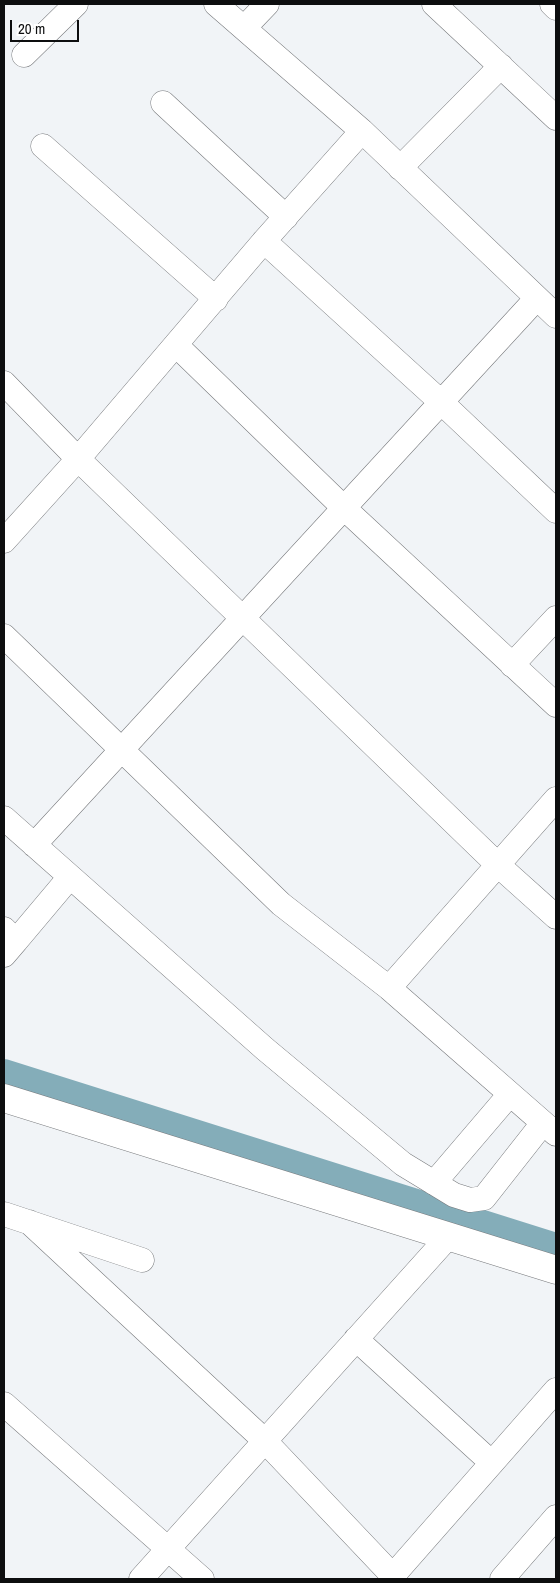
<!DOCTYPE html>
<html>
<head>
<meta charset="utf-8">
<style>
  body { margin:0 }
  #map { position:relative; width:560px; height:1583px; overflow:hidden; background:#f1f4f7; font-family:"Archivo Narrow",sans-serif }
  canvas { display:block }
  .frame { position:absolute; inset:0; border:5px solid #0d0e0f; pointer-events:none }
  .scale { position:absolute; left:10px; top:20px; width:69px; height:22px; box-sizing:border-box; border:2px solid #0d0e0f; border-top:0; padding-left:6px; font-size:15px; line-height:18px; white-space:nowrap; color:#0d0e0f; -webkit-text-stroke:4px #fff; paint-order:stroke }
</style>
</head>
<body>
<div id="map">
<canvas width="560" height="1583"></canvas>
<div class="frame"></div>
<div class="scale">20 m</div>
</div>
<script>
const context = document.querySelector('canvas').getContext('2d');
context.lineJoin = 'round';
const shape = rows => new Path2D(rows.map(r => 'M' + r).join(''));
function strokePath(path, color, width, dash) { context.strokeStyle = color; context.lineWidth = width; context.lineCap = dash ? 'butt' : 'round'; context.setLineDash(dash || []); context.stroke(path); }
const canal = shape([
  [4,1071,556,1245]
]);
const street = shape([
  [216,4,362,131,556,316],
  [434,4,556,118],
  [552,4,556,8],
  [244,28,267,4],
  [24,55,76,4],
  [163,103,286,217],
  [43,146,216,299],
  [400,168,501,66],
  [264,241,441,402,556,511],
  [176,345,344,508,556,705],
  [4,383,78,459,498,865,556,917],
  [4,541,78,459,264,241,362,131],
  [4,636,281,904,389,988,556,1134],
  [512,665,556,618],
  [4,818,265,1049,403,1164,454,1195,470,1200,484,1198,543,1123],
  [34,845,537,298],
  [4,929,16,941,4,955],
  [16,941,69,878],
  [389,988,556,799],
  [434,1183,510,1094],
  [4,1214,142,1260],
  [29,1222,264,1440,393,1576],
  [356,1339,492,1463],
  [4,1404,202,1579],
  [141,1579,449,1236],
  [390,1579,556,1390],
  [502,1579,556,1517]
]);
const secondary = shape([
  [4,1098,556,1270]
]);
strokePath(canal, '#84adb9', 24);
strokePath(street, '#77797c', 25);
strokePath(secondary, '#77797c', 29);
strokePath(street, '#fff', 24);
strokePath(secondary, '#fff', 28);
</script>
</body>
</html>
